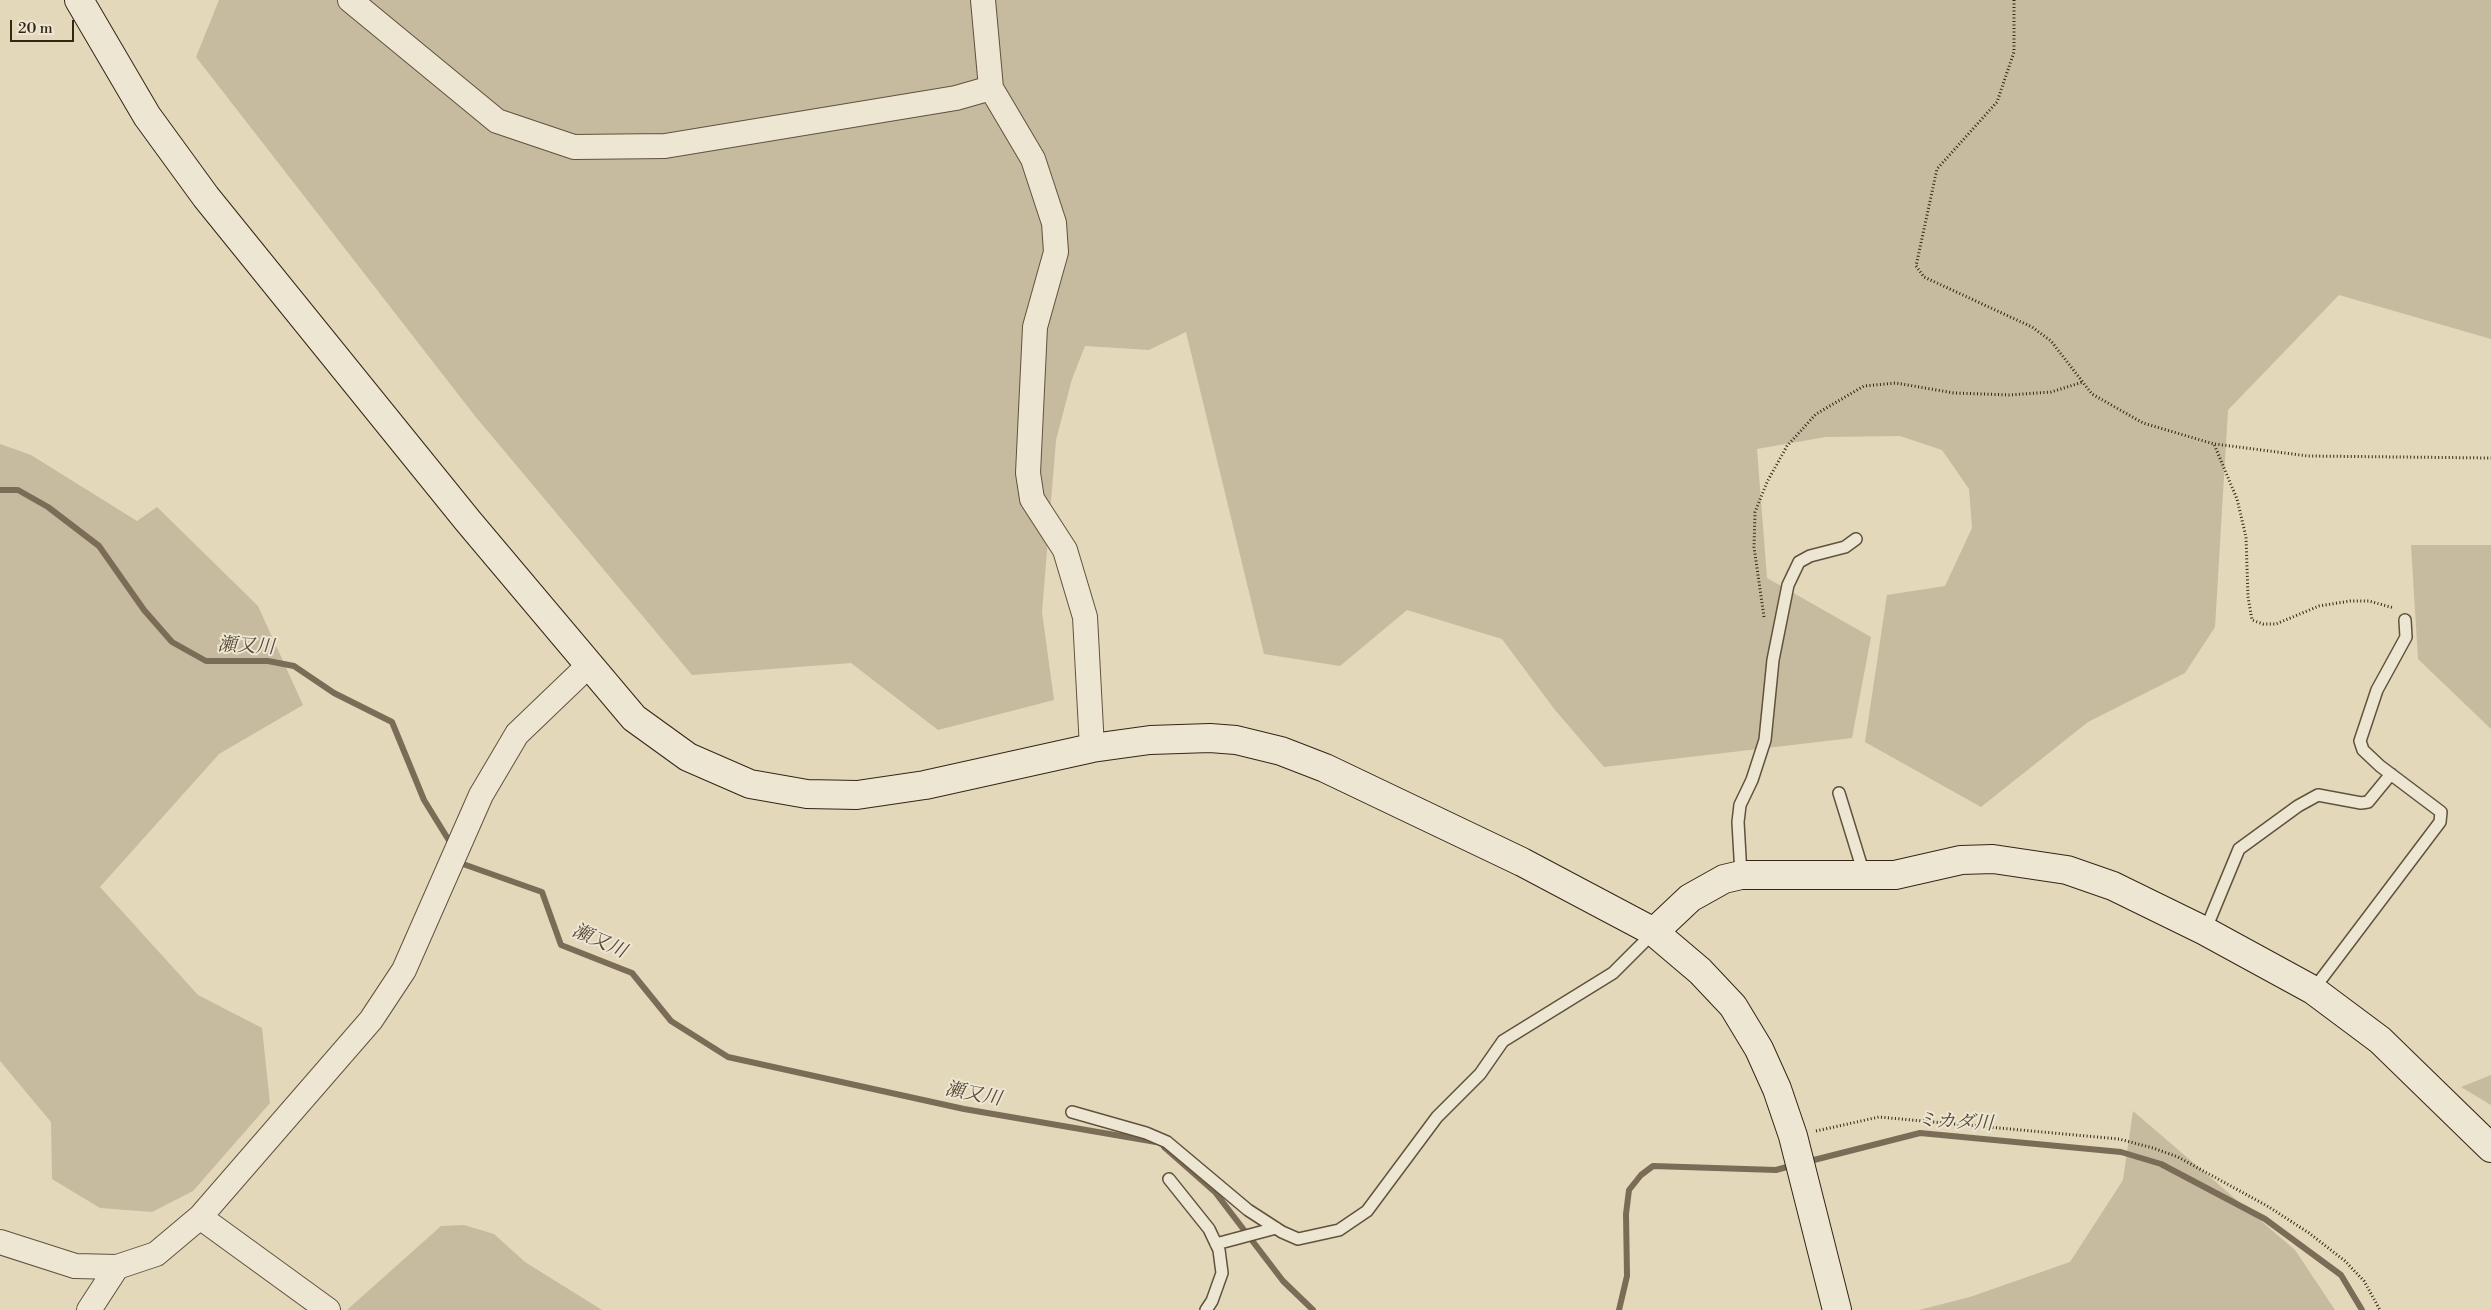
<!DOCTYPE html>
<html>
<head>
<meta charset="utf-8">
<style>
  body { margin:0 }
  #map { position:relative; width:2491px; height:1310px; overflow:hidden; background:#e4d8bb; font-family:"Libre Bodoni",serif }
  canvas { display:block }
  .scale { position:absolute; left:10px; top:20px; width:64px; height:22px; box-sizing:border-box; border:2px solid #352515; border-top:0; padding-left:6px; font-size:15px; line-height:18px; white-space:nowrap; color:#352515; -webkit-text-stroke:4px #ede6d3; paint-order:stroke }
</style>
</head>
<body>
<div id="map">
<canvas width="2491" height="1310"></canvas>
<div class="scale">20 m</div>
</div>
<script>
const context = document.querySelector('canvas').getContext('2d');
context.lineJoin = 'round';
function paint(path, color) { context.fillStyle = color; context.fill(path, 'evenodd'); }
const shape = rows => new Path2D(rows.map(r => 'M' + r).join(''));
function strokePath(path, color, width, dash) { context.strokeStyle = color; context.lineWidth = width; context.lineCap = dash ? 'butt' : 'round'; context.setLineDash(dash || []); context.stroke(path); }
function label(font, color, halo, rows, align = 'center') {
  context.font = font + ' "Libre Bodoni","Noto Serif JP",serif'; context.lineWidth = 4; context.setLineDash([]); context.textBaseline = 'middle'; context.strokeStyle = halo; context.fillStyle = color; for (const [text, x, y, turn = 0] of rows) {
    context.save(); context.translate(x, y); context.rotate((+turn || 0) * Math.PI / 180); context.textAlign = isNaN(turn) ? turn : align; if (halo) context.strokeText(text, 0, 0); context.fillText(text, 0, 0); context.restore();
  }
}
const green = shape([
  [219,0,2491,0,2491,339,2339,295,2228,410,2215,627,2185,673,2088,722,1981,807,1865,742,1887,595,1945,586,1972,528,1969,489,1942,450,1900,436,1826,437,1757,449,1767,578,1871,637,1852,738,1604,767,1555,710,1502,639,1407,610,1340,666,1264,654,1186,332,1149,350,1085,346,1072,379,1056,440,1042,612,1054,700,938,730,851,663,692,675,475,416,196,57],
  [0,444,31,455,137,521,157,507,258,606,303,705,219,754,100,887,198,995,262,1028,270,1103,193,1191,152,1212,100,1208,52,1179,51,1122,0,1061],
  [2411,545,2491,545,2491,729,2418,659],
  [2491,1075,2491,1105,2461,1087],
  [2133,1111,2295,1250,2335,1310,1919,1310,1970,1297,2070,1262,2123,1180],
  [464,1225,494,1234,525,1262,602,1310,347,1310,441,1226]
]);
const stream = shape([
  [0,490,18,490,48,507,99,546,144,610,172,642,206,661,268,661,294,666,334,693,392,722,424,800,453,847],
  [459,858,463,864,542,892,561,945,632,973,671,1021,728,1057,964,1109,1156,1142],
  [1164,1147,1215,1192,1283,1281,1313,1310],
  [1806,1162,1920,1133,2121,1152,2161,1164,2265,1219,2341,1275,2362,1310],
  [1619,1310,1627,1276,1626,1214,1629,1190,1641,1175,1653,1166,1776,1170,1794,1165]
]);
const path = shape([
  [2014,0,2014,52,1997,102,1937,169,1916,266,1924,277,2032,327,2051,341,2092,394,2143,423,2214,444,2237,499,2246,537,2248,597,2252,620,2263,624,2276,624,2319,606,2350,601,2369,601,2394,608],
  [2215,444,2308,456,2491,458],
  [1764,617,1754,547,1755,512,1767,482,1787,446,1816,414,1864,386,1896,383,1954,393,2010,395,2051,392,2083,382],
  [1816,1131,1879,1117,2119,1139,2153,1148,2178,1157,2269,1207,2309,1233,2345,1261,2364,1281,2380,1310]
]);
const lane = shape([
  [1839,793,1864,874],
  [1741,875,1738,822,1740,805,1752,780,1765,740,1773,660,1788,585,1799,562,1810,556,1845,547,1856,539],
  [2205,931,2239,849,2298,806,2318,795,2361,803,2368,802,2391,774],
  [2313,990,2440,822,2441,812,2380,766,2363,750,2360,741,2377,690,2406,637,2405,620],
  [1072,1112,1146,1133,1167,1142,1248,1210,1282,1232,1298,1239,1339,1230,1367,1211,1437,1117,1480,1074,1503,1041,1613,973,1654,932],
  [1169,1179,1209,1229,1219,1250,1222,1273,1212,1301,1206,1310],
  [1216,1244,1276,1228]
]);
const street = shape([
  [350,0,497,121,574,147,665,146,956,98,991,88],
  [983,0,991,88,1033,159,1054,223,1056,252,1035,327,1028,473,1032,499,1065,550,1085,617,1092,748],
  [200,1217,328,1310],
  [0,1242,75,1266,117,1267,156,1254,200,1217,371,1020,404,970,481,795,517,734,589,665],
  [89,1310,117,1267]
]);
const secondary = shape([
  [79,0,147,116,206,197,468,521,634,718,688,757,750,784,807,794,857,795,925,785,1092,748,1150,740,1210,738,1236,740,1281,751,1325,768,1522,862,1654,932,1700,971,1733,1006,1759,1049,1777,1089,1793,1136,1837,1310],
  [1654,932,1690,898,1724,879,1741,875,1895,875,1961,860,1993,859,2067,870,2113,886,2205,931,2313,990,2380,1040,2491,1148]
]);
const waterNames = [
  ["瀬又川",246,647,3],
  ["瀬又川",599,942,24],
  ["瀬又川",973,1095,11],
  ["ミカダ川",1955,1123,3]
];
paint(green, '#c6ba9f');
strokePath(stream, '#7a6c57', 6);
strokePath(lane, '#61523e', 14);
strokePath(street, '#61523e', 26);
strokePath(secondary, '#352515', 30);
strokePath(path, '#352515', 3, [1, 2.5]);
strokePath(lane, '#ede6d3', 11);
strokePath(street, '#ede6d3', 24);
strokePath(secondary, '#ede6d3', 28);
label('italic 19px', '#584836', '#ede6d3', waterNames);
</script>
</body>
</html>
